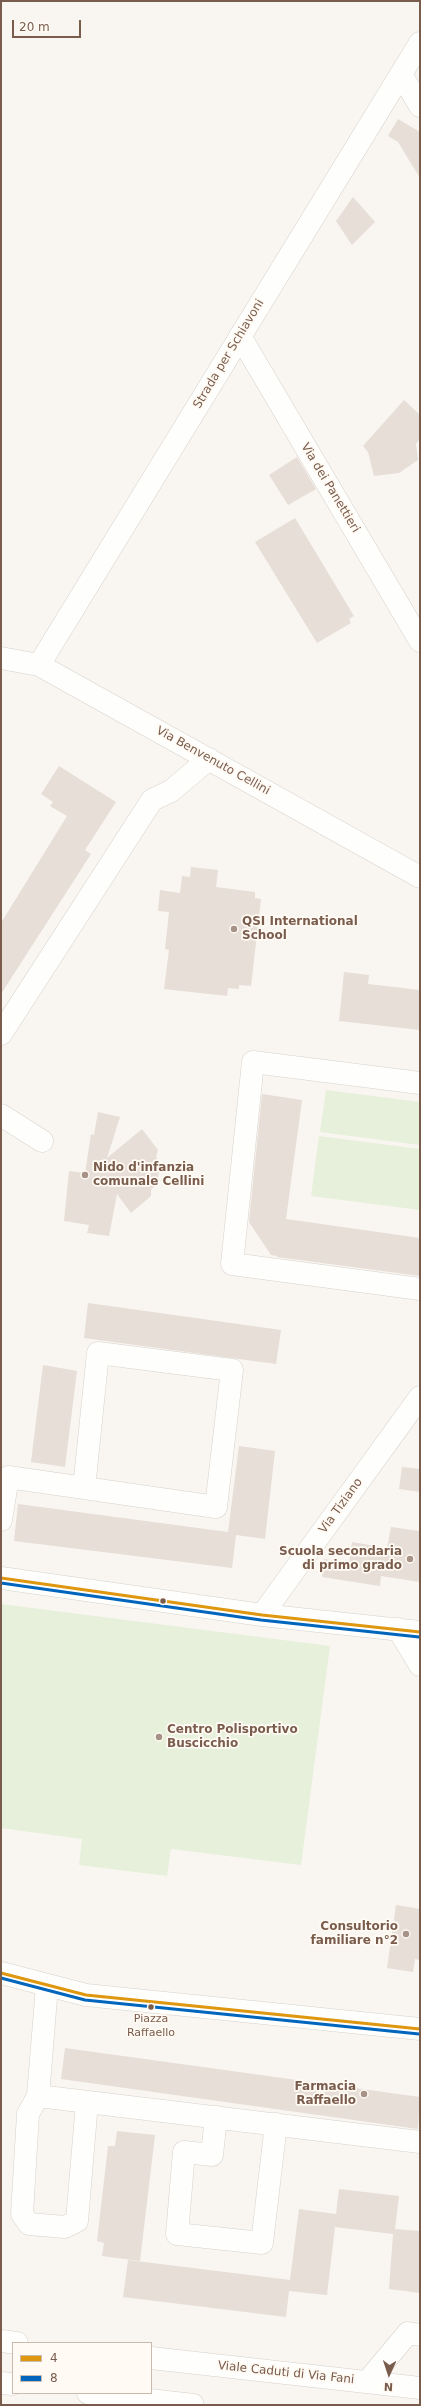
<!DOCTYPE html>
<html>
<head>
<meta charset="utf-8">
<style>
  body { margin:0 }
  #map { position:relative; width:421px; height:2406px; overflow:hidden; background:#f9f5f0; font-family:"DejaVu Sans",sans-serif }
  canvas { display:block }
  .frame { position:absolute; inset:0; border:2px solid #7a5c4d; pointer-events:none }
  .legend { position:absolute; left:12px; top:2342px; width:140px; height:52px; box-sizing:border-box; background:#fffaf3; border:1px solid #cabbb1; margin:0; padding:5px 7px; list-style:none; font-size:12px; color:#7a5c4d }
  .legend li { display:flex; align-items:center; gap:8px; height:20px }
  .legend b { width:20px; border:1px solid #cabbb1 }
  .north { position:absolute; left:369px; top:2354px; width:40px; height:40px; -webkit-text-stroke:3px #fffaf3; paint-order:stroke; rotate:183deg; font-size:11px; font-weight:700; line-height:16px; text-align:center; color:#7a5c4d }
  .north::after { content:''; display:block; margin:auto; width:14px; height:18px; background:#7a5c4d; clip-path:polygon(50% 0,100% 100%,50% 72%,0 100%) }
  .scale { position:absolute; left:12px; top:20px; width:69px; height:18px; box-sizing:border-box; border:2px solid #7a5c4d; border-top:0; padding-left:5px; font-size:12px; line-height:14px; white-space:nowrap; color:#7a5c4d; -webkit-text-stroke:3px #fffaf3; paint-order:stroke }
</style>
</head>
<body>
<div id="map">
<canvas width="421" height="2406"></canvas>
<div class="frame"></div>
<ul class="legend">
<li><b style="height:5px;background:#de970f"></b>4</li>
<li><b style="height:5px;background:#0065bd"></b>8</li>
</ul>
<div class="north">N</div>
<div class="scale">20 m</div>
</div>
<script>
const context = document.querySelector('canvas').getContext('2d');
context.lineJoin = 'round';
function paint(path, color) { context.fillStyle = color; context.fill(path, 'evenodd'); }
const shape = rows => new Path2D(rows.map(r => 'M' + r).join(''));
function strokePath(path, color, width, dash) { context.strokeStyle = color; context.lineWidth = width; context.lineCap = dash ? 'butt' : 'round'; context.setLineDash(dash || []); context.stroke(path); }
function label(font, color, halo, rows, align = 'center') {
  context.font = font + ' "DejaVu Sans",sans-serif'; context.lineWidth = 3.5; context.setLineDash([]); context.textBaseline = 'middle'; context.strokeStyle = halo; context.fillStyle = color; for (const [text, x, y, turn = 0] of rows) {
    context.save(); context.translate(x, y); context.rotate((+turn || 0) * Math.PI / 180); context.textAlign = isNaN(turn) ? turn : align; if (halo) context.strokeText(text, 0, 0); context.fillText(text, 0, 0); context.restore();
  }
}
const green = shape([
  [326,1090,420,1102,420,1145,320,1132],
  [319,1136,420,1149,420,1210,311,1196],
  [1,1604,330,1646,301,1865,171,1849,167,1876,79,1865,82,1839,1,1828]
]);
const building = shape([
  [398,119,420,132,420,178,398,142,388,136],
  [353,197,375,222,352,245,336,221],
  [404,400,420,415,420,439,416,444,418,460,399,473,374,476,368,452,363,446],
  [297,457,316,489,288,505,269,475],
  [295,518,354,616,349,619,351,623,317,643,255,542],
  [59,766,116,802,85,850,91,854,1,994,1,923,67,816,50,806,53,802,41,794],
  [191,867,218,870,216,887,255,892,255,898,261,899,251,986,239,985,239,989,228,988,227,996,164,989,169,950,165,949,169,912,158,911,160,890,180,893,182,876,190,877],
  [344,972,369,975,368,984,420,990,420,1030,339,1021],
  [262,1094,302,1100,286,1219,420,1238,420,1276,277,1257,277,1256,271,1255,249,1222],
  [98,1112,120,1117,107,1158,142,1129,158,1150,156,1157,160,1163,157,1185,151,1189,151,1196,131,1213,117,1194,109,1236,87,1233,89,1225,64,1221,69,1171,85,1173,91,1134,94,1135],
  [88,1303,281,1330,276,1364,84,1338],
  [43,1365,77,1371,65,1467,31,1462],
  [239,1446,275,1451,265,1539,236,1535,232,1568,14,1541,18,1504,228,1532],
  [402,1467,420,1469,420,1492,399,1489],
  [391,1527,420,1531,420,1582,381,1576,380,1586,322,1577,324,1559,349,1563,352,1542,387,1548],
  [396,1905,420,1909,420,1960,415,1959,413,1972,387,1968],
  [65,2048,420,2097,418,2129,61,2079],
  [117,2131,155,2135,140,2261,102,2256,104,2243,97,2241,108,2146,115,2146],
  [339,2189,399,2196,395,2229,420,2231,420,2293,389,2289,393,2234,335,2227,327,2295,289,2291,286,2317,123,2297,128,2260,290,2280,299,2209,336,2214]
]);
const minor = shape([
  [401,74,420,106],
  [240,336,420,641],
  [1,658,39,665,420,877],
  [39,665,420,43],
  [1,1034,152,800,171,791,209,759],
  [420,1083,253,1062,232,1264,420,1289],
  [1,1115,42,1141],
  [1,1520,8,1477,216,1507,232,1370,98,1353,84,1488],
  [1,1578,262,1615,420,1632],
  [262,1615,420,1397],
  [398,1629,420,1665],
  [1,1973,86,1995,420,2029],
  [47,1986,38,2096,420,2142],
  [38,2096,28,2114,22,2214,29,2224,65,2227,77,2221,87,2102],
  [216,2117,212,2155,184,2152,177,2234,262,2243,276,2124],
  [1,2341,17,2343],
  [151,2358,420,2388],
  [367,2382,408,2333,420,2335],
  [1,2383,13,2384],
  [88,2393,193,2405]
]);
const bus1 = shape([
  [1,1578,262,1615,420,1632],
  [1,1973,86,1995,420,2029]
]);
const bus2 = shape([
  [1,1583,261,1620,419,1637],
  [1,1978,85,2000,419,2034]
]);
const markers = [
  [234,929,4,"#a69286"],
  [85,1175,4,"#a69286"],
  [410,1559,4,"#a69286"],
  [163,1601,3.5,"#7a5c4d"],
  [159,1737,4,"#a69286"],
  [406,1934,4,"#a69286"],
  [151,2007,3.5,"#7a5c4d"],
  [364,2094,4,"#a69286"]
];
const busNames = [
  ["Piazza",151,2019],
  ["Raffaello",151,2033]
];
const streetNames = [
  ["Strada per Schiavoni",229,354,-59],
  ["Via dei Panettieri",330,488,59],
  ["Via Benvenuto Cellini",213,761,29],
  ["Via Tiziano",341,1506,-54],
  ["Viale Caduti di Via Fani",286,2373,6]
];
const poiNames = [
  ["QSI International",242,922],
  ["School",242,936],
  ["Nido d'infanzia",93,1168],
  ["comunale Cellini",93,1182],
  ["Scuola secondaria",402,1552,"right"],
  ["di primo grado",402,1566,"right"],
  ["Centro Polisportivo",167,1730],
  ["Buscicchio",167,1744],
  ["Consultorio",398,1927,"right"],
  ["familiare n°2",398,1941,"right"],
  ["Farmacia",356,2087,"right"],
  ["Raffaello",356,2101,"right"]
];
paint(green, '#e7f0db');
paint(building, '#e6ded7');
strokePath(minor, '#d7d1cb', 23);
strokePath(minor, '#fefefd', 22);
strokePath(bus1, '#de970f', 3);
strokePath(bus2, '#0065bd', 3);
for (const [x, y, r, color] of markers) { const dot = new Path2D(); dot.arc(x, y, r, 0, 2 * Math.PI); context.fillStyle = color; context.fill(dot); strokePath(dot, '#fffaf3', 1.5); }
label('11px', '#7a5c4d', '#fffaf3', busNames);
label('12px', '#7a5c4d', '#fffaf3', streetNames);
label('bold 12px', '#7a5c4d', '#fffaf3', poiNames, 'left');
</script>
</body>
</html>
